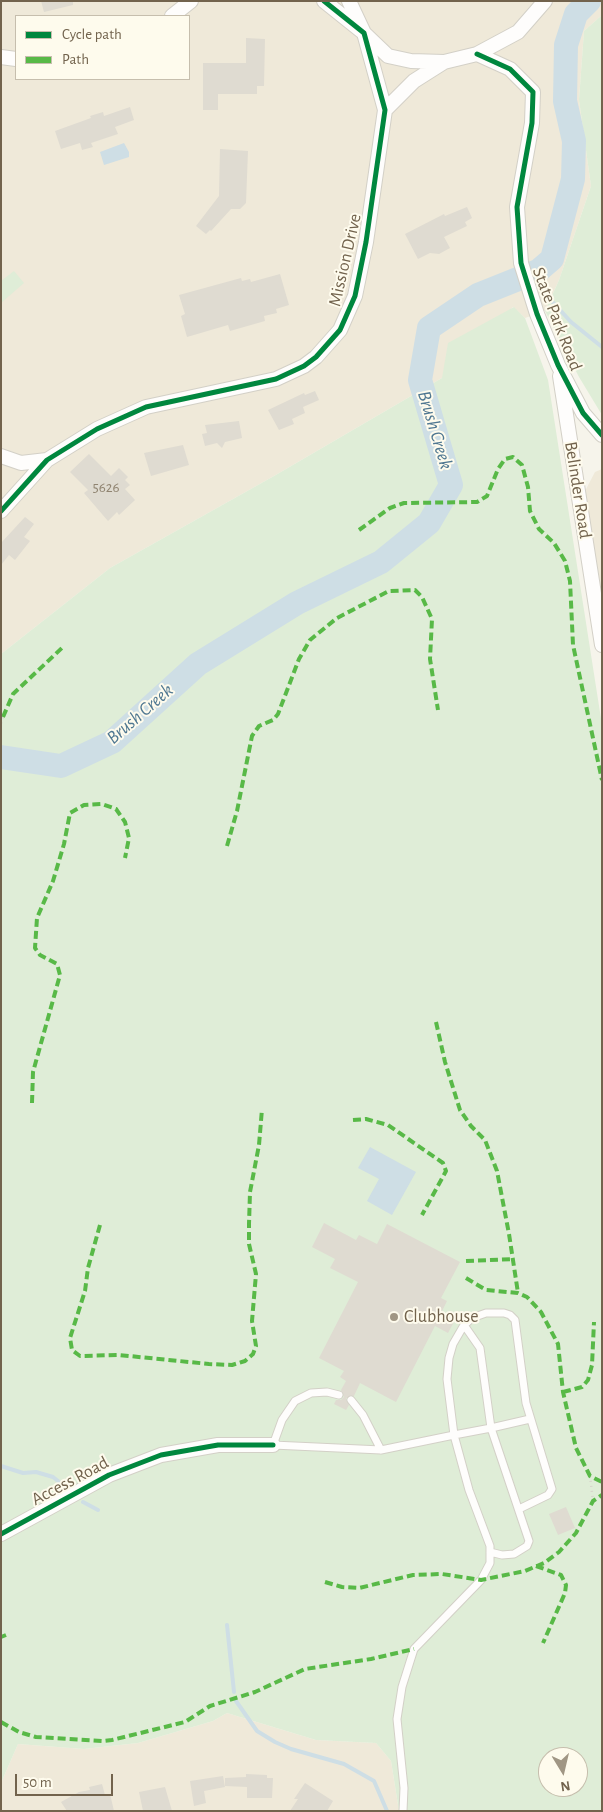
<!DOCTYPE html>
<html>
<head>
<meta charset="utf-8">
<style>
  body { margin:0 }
  #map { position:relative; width:603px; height:1812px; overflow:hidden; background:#f6f4eb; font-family:"Alegreya Sans",sans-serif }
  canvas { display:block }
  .frame { position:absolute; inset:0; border:2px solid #72634d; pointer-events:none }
  .legend { position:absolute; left:15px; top:15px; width:175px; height:65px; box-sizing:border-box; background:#fefbed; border:1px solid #c6bead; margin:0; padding:6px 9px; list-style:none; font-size:15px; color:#72634d }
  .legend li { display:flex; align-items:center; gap:10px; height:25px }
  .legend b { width:25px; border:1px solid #c6bead }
  .north { position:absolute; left:538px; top:1747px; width:50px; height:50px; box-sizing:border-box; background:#fefbed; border:1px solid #c6bead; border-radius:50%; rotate:171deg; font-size:14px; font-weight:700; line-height:20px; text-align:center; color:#72634d }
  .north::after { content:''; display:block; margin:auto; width:18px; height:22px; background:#a09684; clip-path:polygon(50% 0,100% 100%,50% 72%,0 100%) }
  .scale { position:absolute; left:15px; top:1774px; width:98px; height:22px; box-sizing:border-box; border:2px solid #72634d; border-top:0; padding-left:6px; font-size:15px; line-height:18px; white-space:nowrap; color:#72634d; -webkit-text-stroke:4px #fefbed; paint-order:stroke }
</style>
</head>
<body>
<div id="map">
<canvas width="603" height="1812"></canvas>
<div class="frame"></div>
<ul class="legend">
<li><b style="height:6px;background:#00873e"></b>Cycle path</li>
<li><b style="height:6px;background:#58b947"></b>Path</li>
</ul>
<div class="north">N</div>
<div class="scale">50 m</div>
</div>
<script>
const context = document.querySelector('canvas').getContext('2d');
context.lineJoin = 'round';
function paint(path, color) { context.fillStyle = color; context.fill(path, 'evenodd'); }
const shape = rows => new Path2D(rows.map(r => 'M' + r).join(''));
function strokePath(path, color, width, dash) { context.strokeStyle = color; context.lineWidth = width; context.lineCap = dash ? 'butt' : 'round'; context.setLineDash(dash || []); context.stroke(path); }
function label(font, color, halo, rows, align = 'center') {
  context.font = font + ' "Alegreya Sans",sans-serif'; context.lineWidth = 4; context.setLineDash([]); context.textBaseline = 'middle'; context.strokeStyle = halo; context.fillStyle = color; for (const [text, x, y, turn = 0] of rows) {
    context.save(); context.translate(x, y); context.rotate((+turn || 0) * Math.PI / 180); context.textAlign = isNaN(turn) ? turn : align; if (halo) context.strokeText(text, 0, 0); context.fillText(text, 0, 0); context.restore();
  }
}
const residential = shape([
  [1,1,602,1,602,15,584,31,579,100,591,186,559,280,545,311,525,318,513,307,442,378,274,476,110,568,1,654],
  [16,16,189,16,189,79,16,79],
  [602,469,602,596,585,491,595,472],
  [227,1713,316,1740,376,1743,391,1761,399,1811,1,1811,1,1783,18,1744,84,1749,138,1743,213,1721]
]);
const green = shape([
  [602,15,602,415,579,377,545,311,559,280,591,186,579,100,584,31],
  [14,271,24,283,1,303,1,281],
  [514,307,525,318,548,380,602,725,602,1811,399,1811,391,1761,376,1743,316,1740,227,1713,213,1721,138,1743,84,1749,18,1744,1,1783,1,654,110,568,274,476,442,378,448,343],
  [548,1757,578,1757,578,1787,548,1787]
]);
const water = shape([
  [124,143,129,152,129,157,104,165,100,152],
  [370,1147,416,1172,392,1215,367,1201,379,1179,358,1168]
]);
const stream = shape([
  [538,271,549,298,571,322,602,347],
  [1,1466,23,1473,36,1472,53,1477,63,1485],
  [83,1502,98,1510],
  [227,1625,234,1692],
  [236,1701,257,1731,275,1742,291,1749,344,1764,374,1781,387,1811]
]);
const river = shape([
  [1,757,61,766,112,742,198,664,297,603,381,562,429,523,451,485,420,380,429,328,478,295,538,271,552,259,573,179,574,141,565,101,566,45,576,14,589,1]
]);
const building = shape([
  [41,1,73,1,73,5,44,12],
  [246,38,265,39,264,86,257,86,257,94,218,94,218,110,203,110,203,63,246,63],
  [130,107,134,120,115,127,118,134,91,143,93,147,82,150,80,143,61,149,55,131,91,118,90,116,103,112,104,116],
  [220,149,248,151,246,203,240,209,231,209,211,231,210,230,206,234,196,226,219,196],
  [467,207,472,218,465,222,467,226,444,237,450,248,439,254,430,253,418,259,405,234,444,214,445,216],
  [280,274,289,305,276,309,277,313,264,316,265,321,230,331,228,325,187,337,181,316,185,314,179,295,241,278,242,281,250,279,251,282],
  [315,391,319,400,303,407,305,413,292,419,294,424,279,430,268,410,304,393,305,395],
  [239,421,242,438,225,442,222,448,217,443,205,446,202,434,207,433,205,425],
  [183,445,189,465,151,476,144,453],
  [89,454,111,476,119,468,128,477,125,480,130,485,125,489,135,500,119,515,117,512,108,521,84,493,88,490,70,472],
  [25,517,34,524,24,537,30,541,15,560,9,555,1,565,1,543],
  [324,1223,356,1240,359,1235,377,1244,387,1224,460,1262,441,1298,447,1301,441,1313,455,1320,448,1333,435,1326,396,1402,360,1383,354,1396,346,1398,349,1405,346,1410,334,1404,336,1400,341,1400,344,1397,341,1390,346,1381,340,1377,344,1371,319,1358,358,1282,330,1268,335,1259,312,1247],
  [566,1507,575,1528,558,1535,549,1514],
  [246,1774,267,1775,267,1778,273,1778,272,1798,247,1798,247,1787,225,1786,225,1778,246,1777],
  [223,1776,225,1787,204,1791,206,1803,194,1806,190,1781],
  [305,1783,333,1801,327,1811,290,1811,298,1799,294,1799],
  [102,1784,105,1795,110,1794,114,1811,67,1811,61,1802,79,1792,90,1790,89,1787],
  [165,1787,172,1811,143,1811,139,1792]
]);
const path = shape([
  [1,723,3,717],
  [590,1476,593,1501]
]);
const lane = shape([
  [464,1325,472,1318,486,1313,504,1313,510,1315,515,1320,526,1403,552,1489,548,1495,519,1509],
  [339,1395,327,1392,311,1393,295,1401,282,1420,273,1445,381,1450,454,1435,469,1490,490,1546,490,1563,481,1580,414,1649,402,1687,397,1719,404,1788,403,1811],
  [351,1400,363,1415,381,1450],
  [490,1552,502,1555,514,1554,527,1546,529,1541,491,1428,480,1348,464,1325,453,1344,449,1358,447,1379,454,1435,491,1428,530,1419]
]);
const street = shape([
  [349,1,364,33,388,56,411,61,444,62],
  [172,16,191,1],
  [477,54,510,69,533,92,532,123,517,207,521,263,537,314,558,365,583,413,602,435],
  [1,57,16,59],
  [385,110,414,81,444,62,477,54,518,32,545,1],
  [560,376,602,645],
  [1,456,21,463,47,460],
  [1,511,47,460,97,429,146,407,276,379,304,366,316,357,340,330,355,296,366,242,385,110,364,33,324,1],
  [1,1534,109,1475,161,1455,218,1445,273,1445]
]);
const quiet = shape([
  [359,530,390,508,404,503,477,502,487,496,498,469,505,459,513,457,522,465,528,487,530,511,539,529,554,543,565,561,570,581,573,645,602,780],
  [3,717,13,694,63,647],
  [227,846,237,811,252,736,259,726,273,720,278,714,299,659,310,640,337,618,389,591,415,590,422,597,432,619,430,659,438,710],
  [436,1022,445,1062,460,1110,471,1126,485,1140,497,1171,509,1234,518,1293],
  [32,1103,33,1072,60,975,57,964,40,955,35,948,37,918,53,881,64,844,70,813,84,805,102,804,116,809,125,822,129,838,125,858],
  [353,1120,366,1119,388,1125,443,1163,446,1171,422,1215],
  [100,1225,88,1268,85,1291,70,1338,72,1350,80,1356,119,1355,209,1364,232,1365,245,1361,253,1354,256,1346,252,1321,256,1274,249,1244,249,1224,250,1192,259,1145,262,1109],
  [466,1261,513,1259],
  [466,1278,486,1290,518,1293,527,1297,541,1312,558,1344,563,1392,576,1448,590,1476,602,1482],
  [563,1392,582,1387,588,1380,592,1365,594,1322],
  [536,1566,561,1575,566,1585,565,1593,543,1643],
  [325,1582,342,1587,359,1588,413,1575,442,1574,481,1580,525,1571,544,1563,559,1552,576,1533,593,1501,602,1495],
  [1,1637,6,1635],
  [1,1722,19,1732,36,1737,103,1741,112,1740,185,1722,210,1706,255,1692,305,1669,371,1659,414,1649]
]);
const cycleway = shape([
  [477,54,510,69,533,92,532,123,517,207,521,263,537,314,558,365,583,413,602,435],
  [1,511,47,460,97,429,146,407,276,379,304,366,316,357,340,330,355,296,366,242,385,110,364,33,324,1],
  [1,1534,109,1475,161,1455,218,1445,273,1445]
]);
const markers = [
  [394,1317,5,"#a09684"]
];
const numberNames = [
  ["5626",106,487]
];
const streetNames = [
  ["Mission Drive",345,260,-77],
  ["State Park Road",557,319,69],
  ["Belinder Road",578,490,81],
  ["Access Road",70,1481,-28]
];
const poiNames = [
  ["Clubhouse",404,1317]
];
const waterNames = [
  ["Brush Creek",435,430,73],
  ["Brush Creek",140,714,-41]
];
paint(residential, '#efe9d9');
paint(green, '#dfedd7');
paint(water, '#cedee5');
strokePath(stream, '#cedee5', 4);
strokePath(river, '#cedee5', 24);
paint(building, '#dfdbd1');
strokePath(lane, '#d3d0c7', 9);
strokePath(street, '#d3d0c7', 16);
strokePath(path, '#d7d3cb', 2.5, [1, 4]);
strokePath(lane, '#fefdfc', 7);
strokePath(street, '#fefdfc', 14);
strokePath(quiet, '#58b947', 4, [8, 4]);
strokePath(cycleway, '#00873e', 5);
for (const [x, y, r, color] of markers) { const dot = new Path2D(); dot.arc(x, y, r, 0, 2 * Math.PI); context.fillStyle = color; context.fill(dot); strokePath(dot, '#fefbed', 2); }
label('15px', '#908471', null, numberNames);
label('18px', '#72634d', '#fefbed', streetNames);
label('18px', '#72634d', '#fefbed', poiNames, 'left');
label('italic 19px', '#4f7791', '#fefbed', waterNames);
</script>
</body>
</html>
